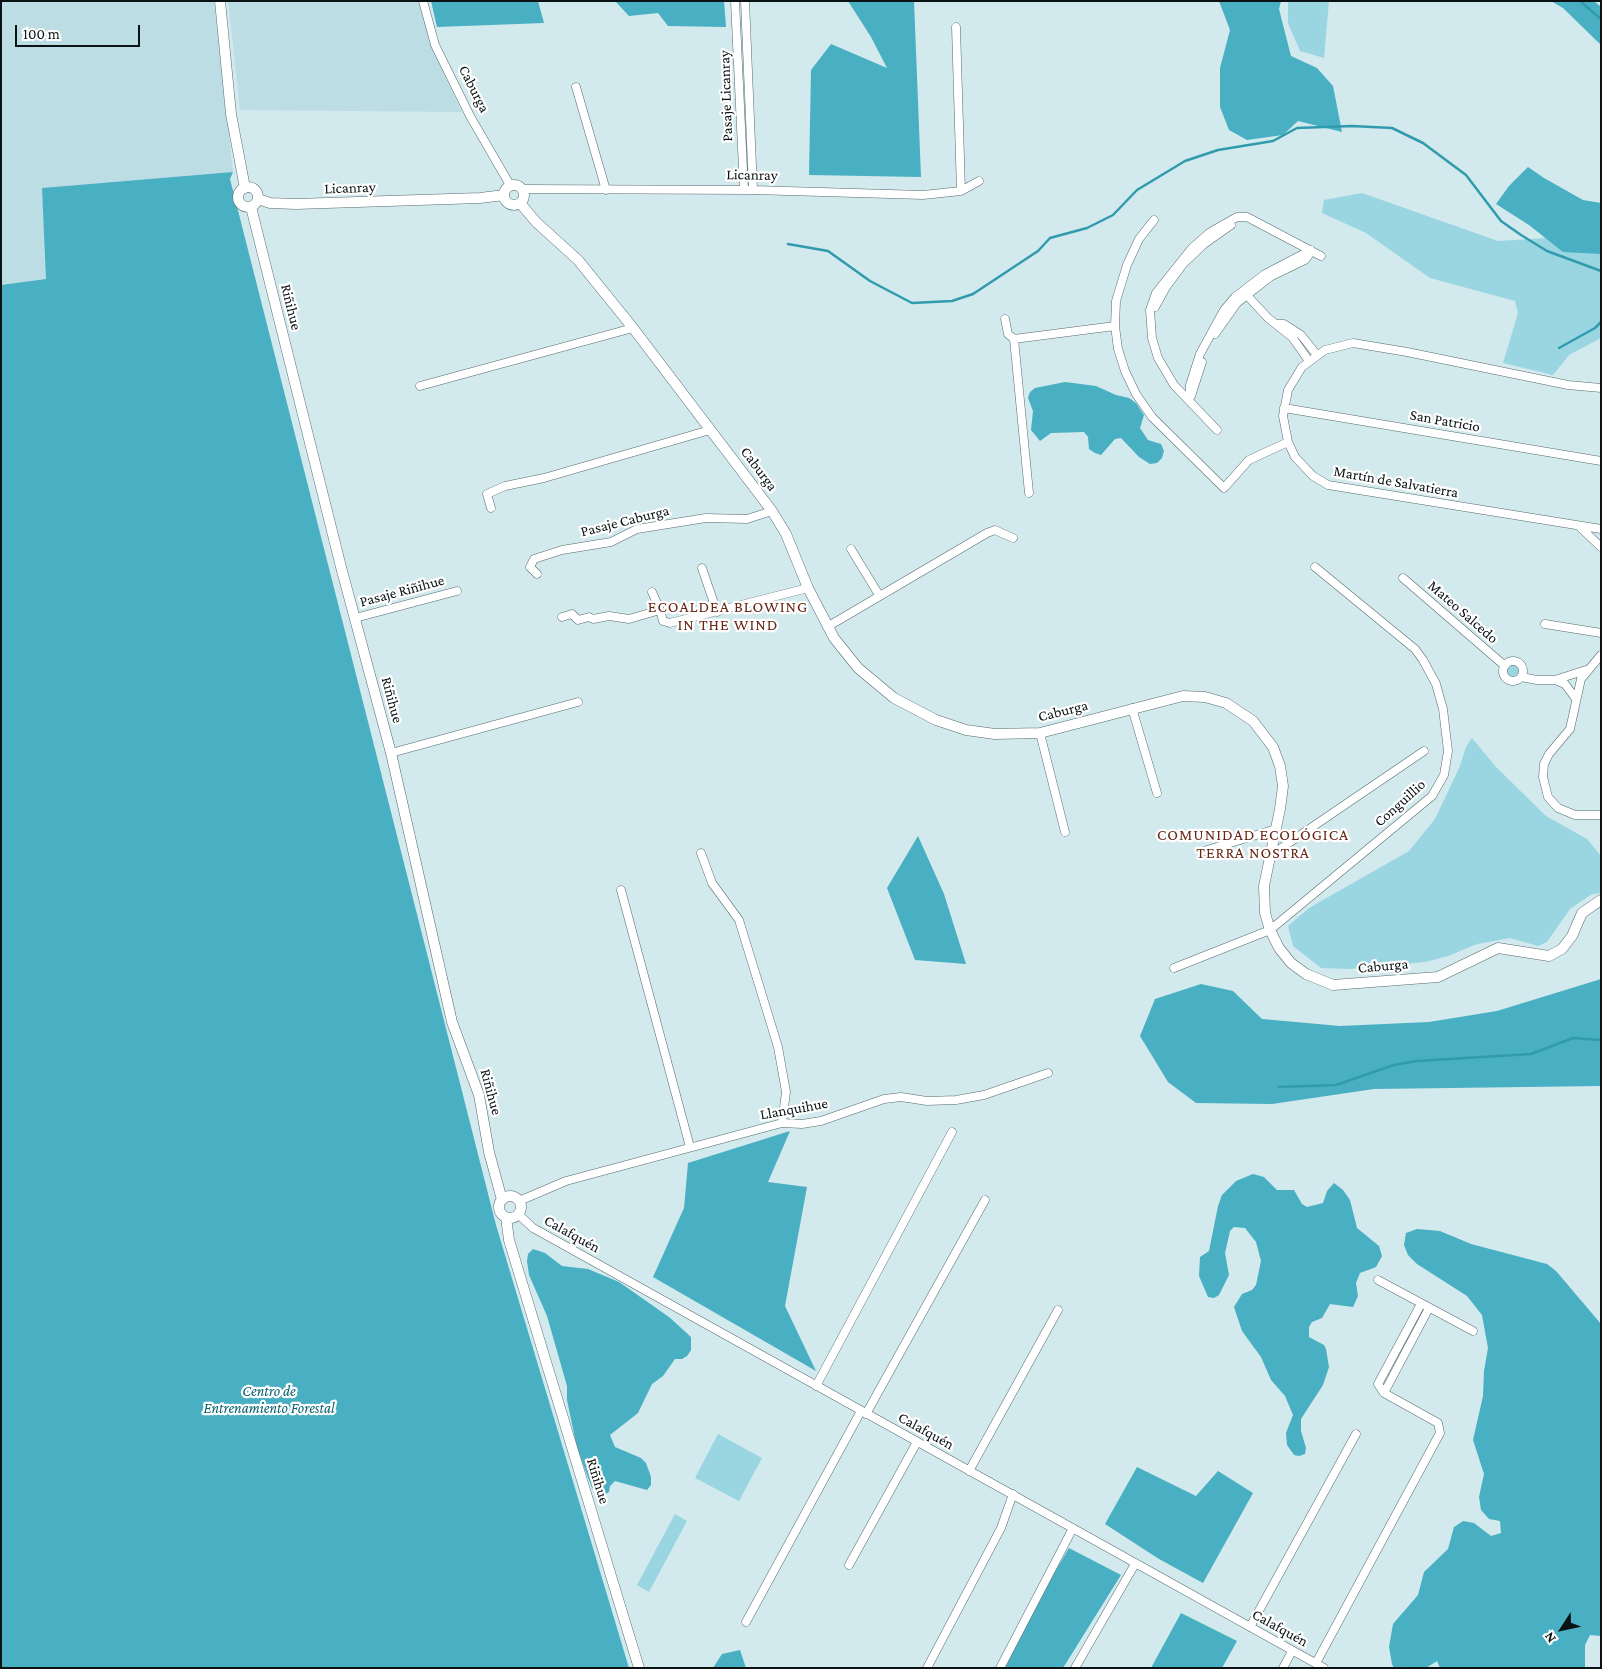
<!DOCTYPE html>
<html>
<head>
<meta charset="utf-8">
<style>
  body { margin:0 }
  #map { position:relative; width:1602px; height:1669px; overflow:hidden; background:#d2e9ed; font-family:"Crimson Pro",serif }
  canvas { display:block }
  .frame { position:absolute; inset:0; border:2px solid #0a1213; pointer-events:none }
  .north { position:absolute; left:1537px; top:1604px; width:50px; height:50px; -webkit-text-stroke:4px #fff; paint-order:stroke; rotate:235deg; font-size:14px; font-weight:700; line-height:20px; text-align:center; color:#0a1213 }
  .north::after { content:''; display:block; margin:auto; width:18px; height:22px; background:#0a1213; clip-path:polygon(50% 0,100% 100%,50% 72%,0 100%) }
  .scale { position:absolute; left:15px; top:25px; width:125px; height:22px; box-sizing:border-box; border:2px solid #0a1213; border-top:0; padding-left:6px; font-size:15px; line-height:18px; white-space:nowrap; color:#0a1213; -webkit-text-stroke:4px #fff; paint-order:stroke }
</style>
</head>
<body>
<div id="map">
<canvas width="1602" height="1669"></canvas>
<div class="frame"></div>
<div class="north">N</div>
<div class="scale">100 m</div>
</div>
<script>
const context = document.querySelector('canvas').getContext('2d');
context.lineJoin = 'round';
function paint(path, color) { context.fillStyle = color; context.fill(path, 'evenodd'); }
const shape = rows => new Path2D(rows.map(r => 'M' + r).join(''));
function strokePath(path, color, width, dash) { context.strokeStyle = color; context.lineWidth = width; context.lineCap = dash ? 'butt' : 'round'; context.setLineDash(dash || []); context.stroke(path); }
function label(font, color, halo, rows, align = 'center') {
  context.font = font + ' "Crimson Pro",serif'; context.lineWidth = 4.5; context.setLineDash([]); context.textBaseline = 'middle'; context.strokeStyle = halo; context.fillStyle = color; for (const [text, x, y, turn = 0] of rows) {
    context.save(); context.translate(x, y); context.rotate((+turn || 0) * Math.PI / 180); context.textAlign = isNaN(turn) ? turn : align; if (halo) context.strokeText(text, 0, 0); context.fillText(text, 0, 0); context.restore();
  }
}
const built = shape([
  [1,1,214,1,233,172,42,188,47,279,1,285],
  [228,1,419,1,434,51,462,112,240,110]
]);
const green = shape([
  [1288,1,1329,1,1324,58,1300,51,1288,23],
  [1362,193,1498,241,1579,236,1601,225,1601,338,1569,355,1553,375,1503,363,1518,313,1515,301,1430,278,1366,233,1322,213,1324,200],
  '1505 671a8 8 0 1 1 16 0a8 8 0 1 1-16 0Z',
  [1472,738,1496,767,1546,816,1587,839,1601,856,1601,893,1592,894,1570,909,1547,942,1538,946,1510,938,1477,944,1448,956,1425,962,1349,969,1321,968,1293,946,1288,926,1309,908,1409,851,1435,819,1460,766,1466,747],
  [718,1434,762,1458,739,1501,695,1478],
  [675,1514,687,1521,649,1592,637,1585]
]);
const forest = shape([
  [431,1,538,1,544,23,437,27],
  [615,1,724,1,726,27,668,26,658,13,629,16],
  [848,1,914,1,921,177,809,175,811,70,831,44,887,68,871,37],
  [1219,1,1281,1,1279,9,1291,56,1317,68,1333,86,1342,132,1298,121,1283,135,1247,140,1229,130,1220,107,1220,68,1230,30],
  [1551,1,1594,1,1600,6,1601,45,1563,8],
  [1528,167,1544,178,1583,200,1601,203,1601,254,1563,252,1529,225,1496,204,1509,186],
  [233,172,230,179,496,1225,629,1668,1,1668,1,285,46,279,42,188],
  [1065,382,1096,386,1116,395,1129,398,1136,403,1144,415,1140,428,1148,440,1161,444,1164,451,1162,458,1157,463,1150,464,1139,457,1121,438,1115,439,1101,455,1095,453,1089,449,1088,437,1084,432,1051,433,1040,441,1031,430,1033,411,1028,398,1030,392,1035,388],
  [918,836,944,894,966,964,915,960,887,888],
  [1601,979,1601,1086,1374,1089,1272,1104,1196,1103,1168,1082,1140,1036,1155,999,1201,984,1233,991,1262,1019,1340,1026,1429,1022,1497,1011],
  [790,1131,768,1182,807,1187,785,1306,816,1371,653,1277,684,1208,688,1163],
  [1253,1174,1264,1177,1277,1190,1294,1190,1302,1204,1307,1207,1323,1203,1327,1191,1334,1183,1343,1190,1350,1200,1357,1228,1379,1246,1382,1256,1376,1267,1360,1273,1356,1283,1358,1296,1353,1307,1330,1304,1322,1318,1312,1322,1309,1327,1309,1337,1324,1345,1326,1349,1329,1367,1323,1385,1301,1419,1301,1431,1306,1448,1305,1454,1299,1456,1294,1455,1287,1445,1286,1433,1293,1415,1285,1396,1271,1380,1261,1357,1242,1331,1234,1307,1242,1294,1252,1290,1256,1285,1261,1261,1256,1242,1245,1228,1234,1227,1230,1231,1225,1253,1229,1275,1219,1295,1214,1298,1208,1297,1199,1276,1200,1257,1209,1251,1218,1206,1222,1195,1236,1181],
  [1417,1229,1440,1231,1471,1244,1547,1264,1556,1271,1601,1324,1601,1636,1590,1635,1585,1645,1585,1668,1440,1668,1437,1661,1426,1668,1394,1668,1392,1664,1389,1647,1393,1624,1418,1595,1424,1572,1448,1549,1454,1527,1463,1521,1474,1523,1491,1536,1501,1533,1500,1521,1489,1519,1481,1510,1479,1497,1484,1474,1473,1440,1483,1396,1484,1371,1488,1348,1482,1315,1467,1296,1417,1264,1408,1255,1404,1245,1406,1233],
  [533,1249,545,1253,562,1266,588,1269,619,1282,669,1317,691,1337,691,1350,687,1356,682,1359,675,1359,663,1376,652,1384,638,1413,610,1435,615,1447,641,1458,646,1463,651,1477,651,1485,647,1490,615,1481,610,1486,609,1492,604,1495,592,1488,577,1448,567,1400,567,1386,547,1316,529,1275,527,1261,528,1254],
  [1137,1467,1196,1496,1218,1471,1253,1493,1203,1583,1159,1559,1105,1524],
  [1069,1548,1121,1575,1063,1668,1005,1668,1043,1592],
  [1181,1613,1237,1641,1222,1668,1151,1668],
  [740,1650,746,1668,713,1668,722,1654]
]);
const stream = shape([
  [1580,1,1601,19],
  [788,244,828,251,870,281,912,303,952,301,973,294,1038,251,1050,238,1087,228,1113,215,1137,190,1185,161,1218,150,1273,141,1297,128,1352,126,1392,128,1423,143,1466,175,1501,221,1521,235,1547,251,1601,271],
  [1559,348,1595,328,1601,322],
  [1279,1087,1336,1085,1394,1065,1417,1061,1531,1054,1573,1038,1601,1040]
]);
const minor = shape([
  [423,1,435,45,470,116,510,185],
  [735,1,744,190],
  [745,1,753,190],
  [956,27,961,191],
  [576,87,606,190],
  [523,189,753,190,923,195,961,191,979,181],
  [1154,220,1139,239,1127,265,1116,301,1115,326,1118,349,1125,371,1136,394,1152,417,1224,488,1249,460,1288,442],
  [1244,292,1268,318,1292,337,1309,361],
  [1155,307,1166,287,1183,264,1204,244,1231,225],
  [1005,319,1008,334,1014,339,1115,326],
  [1277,324,1284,324,1301,335,1317,355],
  [1215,334,1237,303,1247,295,1270,277,1305,260,1311,252],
  [1014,339,1029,493],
  [420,386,633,328],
  [1601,388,1568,385,1407,352,1353,343,1325,350,1302,367,1288,390,1283,416,1288,442,1295,457,1313,476,1328,485,1601,529],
  [1191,396,1202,362],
  [1189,400,1190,385,1200,354,1224,310,1235,297,1265,274,1311,250],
  [1284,408,1601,461],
  [1217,430,1174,385,1158,358,1152,338,1150,310,1156,293,1192,248,1209,233,1237,217,1247,217,1321,256],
  [491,508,487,494,505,486,544,478,710,430],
  [1581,528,1601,547],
  [851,549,879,595],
  [702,568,717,612],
  [537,574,530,567,534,559,562,550,611,542,637,529,706,518,747,519,772,511],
  [1403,578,1505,666],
  [652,592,660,610],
  [562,617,572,614,578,620,589,617,593,619,609,616,629,619,660,610,663,621,670,623,808,588],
  [355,618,457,591],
  [1545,624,1601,633],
  [827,627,987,533,995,530,1013,538],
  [1601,655,1581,679,1570,729,1549,754,1544,764,1543,777,1548,797,1558,808,1575,815,1601,815],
  '1503 671a10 10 0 1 1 20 0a10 10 0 1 1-20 0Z',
  [1521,677,1537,680,1555,680,1586,670],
  [1555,680,1565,684,1576,699],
  [1132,708,1157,793],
  [1040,733,1065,832],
  [391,753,578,702],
  [1204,851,1276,829],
  [701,853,712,883,739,920,778,1047,786,1092,782,1123],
  [1271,855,1424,751],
  [621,890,690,1147],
  [1174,968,1270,930,1432,796,1444,775,1448,751,1443,709,1436,684,1423,660,1415,649,1315,567],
  [519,1201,566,1181,782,1123,802,1124,821,1121,884,1099,901,1097,927,1101,956,1100,984,1095,1048,1073],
  [518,1214,533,1228,544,1234,1324,1668],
  [1378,1280,1473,1331],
  [816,1386,952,1132],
  [1384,1393,1429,1308],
  [866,1414,985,1200],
  [969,1471,1058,1310],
  [849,1565,917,1442],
  [746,1622,861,1411],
  [1250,1627,1356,1434],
  [1316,1663,1440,1433,1438,1423,1384,1393,1378,1384,1421,1304],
  [927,1668,1001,1528,1013,1494],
  [1000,1668,1073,1528],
  [1075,1668,1135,1564],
  [1283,1668,1292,1651]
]);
const tertiary = shape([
  [220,1,231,114,245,188],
  '504 195a10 10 0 1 1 20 0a10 10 0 1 1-20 0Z',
  '238 197a10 10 0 1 1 20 0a10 10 0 1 1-20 0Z',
  [258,199,270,203,296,204,480,198,504,195],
  [520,203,536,222,578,260,633,328,772,511,786,534,808,588,834,638,858,668,894,698,936,720,966,730,995,734,1040,733,1183,696,1205,697,1226,703,1253,721,1273,747,1280,766,1283,786,1280,809,1264,886,1265,913,1270,930,1279,948,1291,963,1306,974,1333,985,1438,977,1498,948,1549,956,1562,949,1572,936,1582,913,1601,900],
  [251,207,341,567,391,753,452,1022,479,1095,489,1152,502,1200],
  '499 1207a11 11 0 1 1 22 0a11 11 0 1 1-22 0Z',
  [506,1217,509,1240,639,1668]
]);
const streetNames = [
  ["Caburga",474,89,63],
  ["Pasaje Licanray",726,96,-92],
  ["Licanray",752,175,1],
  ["Licanray",350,188,-2],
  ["Riñihue",291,307,76],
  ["San Patricio",1445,421,10],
  ["Caburga",759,469,53],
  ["Martín de Salvatierra",1396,482,10],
  ["Pasaje Caburga",625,521,-14],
  ["Pasaje Riñihue",402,591,-15],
  ["Mateo Salcedo",1463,612,41],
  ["Riñihue",392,700,75],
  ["Caburga",1063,711,-14],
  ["Conguillio",1400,803,-42],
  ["Caburga",1383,966,-5],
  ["Riñihue",491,1092,75],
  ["Llanquihue",794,1109,-10],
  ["Calafquén",572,1234,29],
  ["Calafquén",926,1431,29],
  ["Riñihue",598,1481,73],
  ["Calafquén",1280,1628,29]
];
const parkNames = [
  ["Centro de",269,1391],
  ["Entrenamiento Forestal",269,1408]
];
const neighbourhoodNames = [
  ["ECOALDEA BLOWING",728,607],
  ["IN THE WIND",728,625],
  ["COMUNIDAD ECOLÓGICA",1253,835],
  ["TERRA NOSTRA",1253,853]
];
paint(built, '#bddde4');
paint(green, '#9ad6e2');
paint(forest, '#49afc2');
strokePath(stream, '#319bae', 2.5);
strokePath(minor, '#566a6e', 9);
strokePath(tertiary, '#566a6e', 11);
strokePath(minor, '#fff', 8);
strokePath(tertiary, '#fff', 10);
label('15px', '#0a1213', '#fff', streetNames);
label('italic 15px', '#055f6c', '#fff', parkNames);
context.letterSpacing = '1px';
label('16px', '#692716', '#fff', neighbourhoodNames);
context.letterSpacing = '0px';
</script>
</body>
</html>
